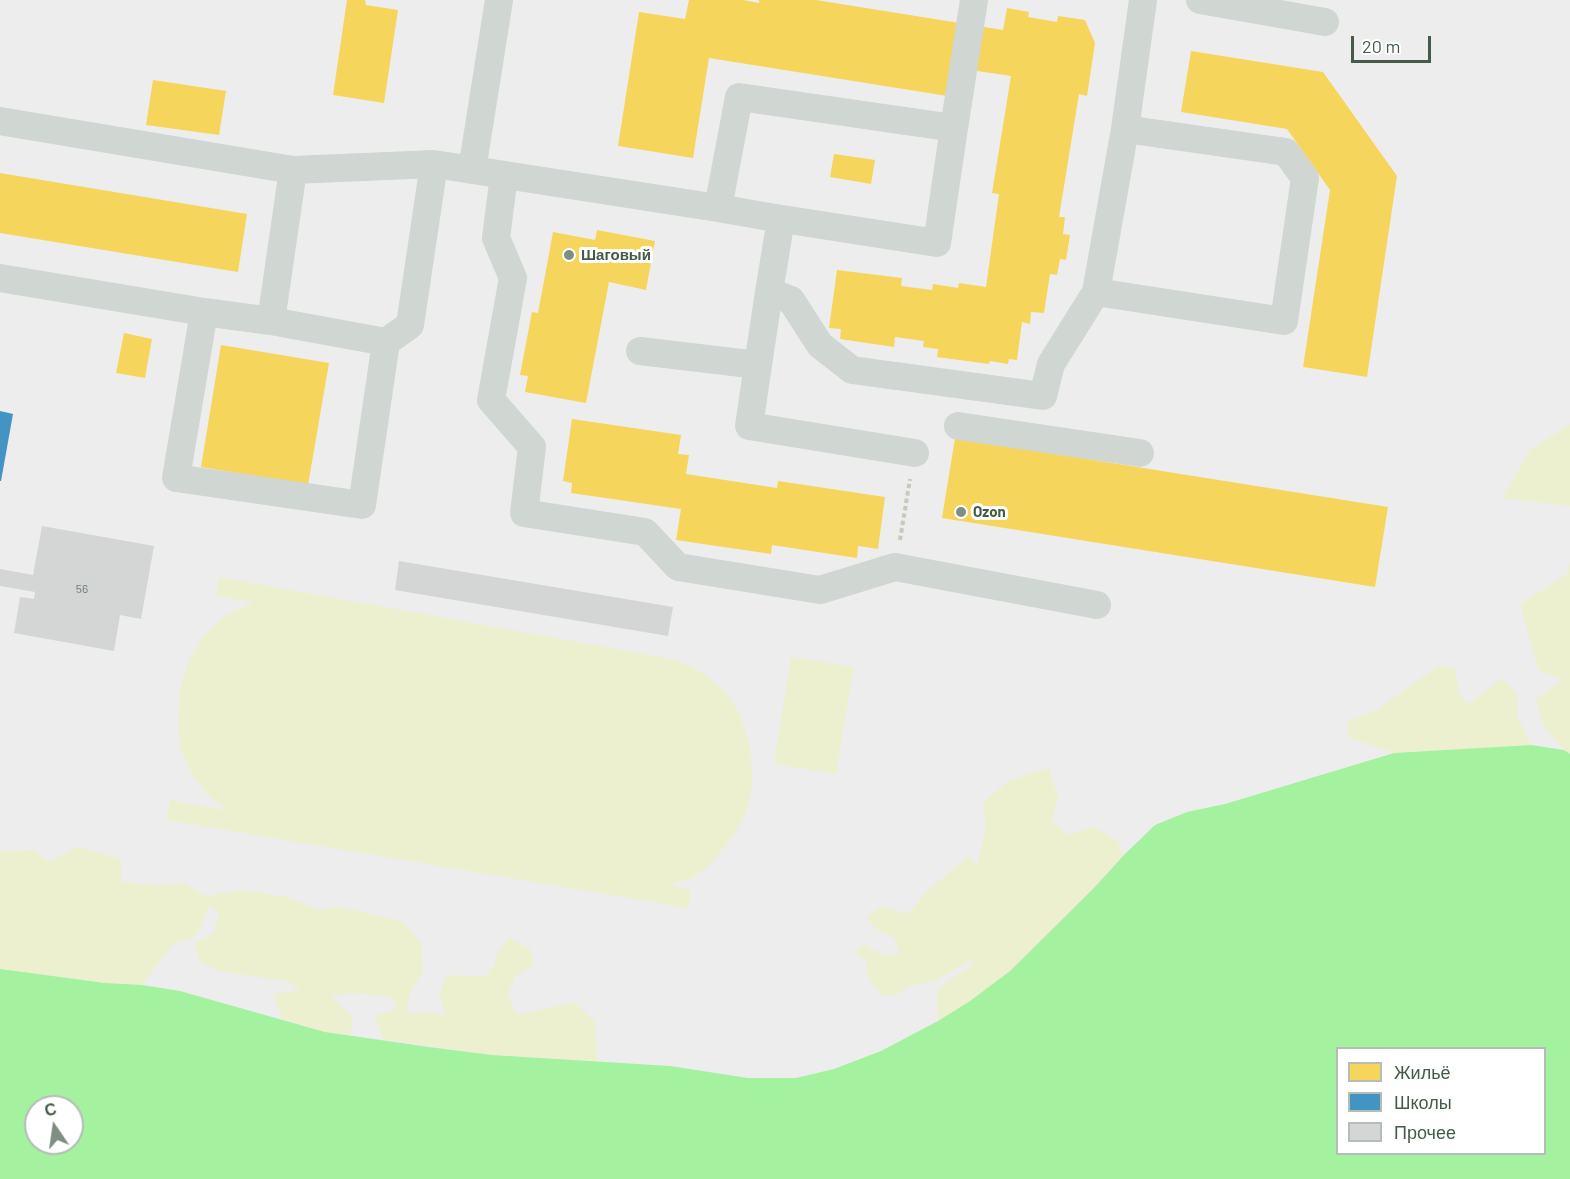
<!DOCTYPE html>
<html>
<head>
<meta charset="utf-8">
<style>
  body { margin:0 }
  #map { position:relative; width:1570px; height:1179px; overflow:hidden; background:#eeedee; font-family:Barlow,sans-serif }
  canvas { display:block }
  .legend { position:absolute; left:1336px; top:1047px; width:210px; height:108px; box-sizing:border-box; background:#fff; border:2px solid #b4bdb6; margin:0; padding:8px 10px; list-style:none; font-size:18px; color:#435b48 }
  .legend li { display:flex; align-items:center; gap:12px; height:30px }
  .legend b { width:30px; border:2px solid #b4bdb6 }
  .north { position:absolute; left:24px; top:1095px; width:60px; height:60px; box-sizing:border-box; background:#fff; border:2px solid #b4bdb6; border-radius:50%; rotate:347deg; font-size:16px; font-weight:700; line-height:24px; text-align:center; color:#435b48 }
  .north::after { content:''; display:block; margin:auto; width:21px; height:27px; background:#7f8e82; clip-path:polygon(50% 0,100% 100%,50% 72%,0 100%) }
  .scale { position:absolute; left:1351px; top:36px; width:80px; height:27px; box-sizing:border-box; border:3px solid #435b48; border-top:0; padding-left:8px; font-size:18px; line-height:21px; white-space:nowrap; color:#435b48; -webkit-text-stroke:4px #fff; paint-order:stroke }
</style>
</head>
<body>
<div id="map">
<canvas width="1570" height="1179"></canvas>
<ul class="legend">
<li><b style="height:16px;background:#f6d55c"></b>Жильё</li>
<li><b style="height:16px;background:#4393c3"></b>Школы</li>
<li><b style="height:16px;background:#d3d6d4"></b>Прочее</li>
</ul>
<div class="north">С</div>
<div class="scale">20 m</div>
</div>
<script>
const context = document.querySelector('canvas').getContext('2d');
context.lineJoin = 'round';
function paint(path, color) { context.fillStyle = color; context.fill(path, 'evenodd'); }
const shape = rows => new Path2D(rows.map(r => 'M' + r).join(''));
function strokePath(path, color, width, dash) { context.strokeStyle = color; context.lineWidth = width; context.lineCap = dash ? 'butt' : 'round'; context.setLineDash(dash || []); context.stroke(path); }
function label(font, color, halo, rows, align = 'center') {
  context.font = font + ' Barlow,sans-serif'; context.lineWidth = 6; context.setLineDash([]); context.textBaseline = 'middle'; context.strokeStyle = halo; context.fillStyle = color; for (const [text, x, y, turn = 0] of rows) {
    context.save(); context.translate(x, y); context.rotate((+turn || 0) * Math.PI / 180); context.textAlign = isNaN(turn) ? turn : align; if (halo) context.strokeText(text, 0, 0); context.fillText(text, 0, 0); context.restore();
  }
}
const green = shape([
  [1570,424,1570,506,1502,498,1531,449],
  [1570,559,1570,754,1564,750,1544,727,1535,699,1563,680,1538,670,1520,604,1567,574],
  [219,577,672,659,693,667,707,676,726,693,739,713,746,732,751,752,752,773,751,793,746,812,736,832,710,865,692,878,669,885,691,890,688,908,166,820,170,800,229,811,210,797,193,776,181,751,178,724,180,691,188,662,204,635,227,615,253,602,216,596],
  [791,657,854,667,836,774,774,764],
  [1438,666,1455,668,1459,693,1469,704,1501,679,1517,693,1517,715,1531,745,1394,753,1347,737,1348,721,1376,710],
  [1049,768,1058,797,1052,822,1069,835,1093,827,1116,840,1124,855,1093,889,1010,971,970,1001,938,1021,937,989,972,965,971,960,933,982,910,985,895,996,881,995,867,975,867,962,854,953,864,944,885,956,900,954,894,938,879,931,866,918,882,906,908,914,927,891,969,856,977,868,986,826,983,803,1008,781],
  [77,847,121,859,121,881,159,886,184,883,206,896,241,890,287,897,318,910,341,907,403,922,421,943,423,972,410,993,406,1012,446,1014,439,995,447,975,485,977,494,966,497,954,509,938,531,950,533,965,515,976,508,996,517,1015,574,1002,595,1022,597,1061,492,1055,383,1039,375,1016,397,1009,392,997,354,993,331,996,353,1018,351,1034,347,1035,325,1032,282,1019,273,994,294,991,304,995,288,981,222,972,200,961,194,943,214,933,219,915,210,905,196,936,174,943,142,985,105,983,0,969,0,851,34,850,49,862]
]);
const water = shape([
  [1531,745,1564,750,1570,754,1570,1179,0,1179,0,969,105,983,142,985,180,991,325,1032,429,1047,492,1055,670,1066,748,1078,796,1078,834,1069,881,1051,938,1021,970,1001,1010,971,1093,889,1124,855,1155,825,1187,812,1225,804,1394,753],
  [1338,1048,1544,1048,1544,1154,1338,1154],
  [36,1107,72,1107,72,1143,36,1143]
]);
const homes = shape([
  [347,0,365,0,366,5,398,10,384,103,333,95],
  [689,0,743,0,759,3,759,0,816,0,1003,30,1007,8,1029,12,1028,17,1057,22,1058,16,1085,20,1095,43,1087,96,1079,94,1059,217,1065,217,1063,234,1070,235,1066,260,1060,259,1057,275,1050,274,1044,313,1031,312,1030,324,1022,322,1017,360,1009,359,1008,364,990,361,989,364,937,357,938,349,923,347,924,341,895,337,894,347,840,339,841,329,829,328,837,270,902,278,901,286,932,290,933,284,958,288,959,283,986,287,999,194,992,193,1011,76,964,69,960,98,709,58,693,158,618,146,639,12,685,19],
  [1191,51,1323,72,1397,176,1367,377,1303,367,1330,190,1287,129,1181,112],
  [153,80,226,91,219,135,146,125],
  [834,154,875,160,871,184,830,177],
  [0,173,247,214,238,272,0,233],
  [597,230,655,241,646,290,609,282,586,403,525,392,528,376,520,375,532,312,538,313,553,232,595,240],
  [124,333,152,339,145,378,116,373],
  [221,345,329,363,308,485,201,467],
  [572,419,681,435,678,454,689,455,686,474,777,488,778,481,885,497,878,549,858,546,857,558,772,545,771,554,676,540,681,509,571,493,572,483,563,481],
  [955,438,1388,507,1375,587,942,518]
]);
const schools = shape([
  [0,411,13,414,1,481,0,481]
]);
const building = shape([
  [42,526,154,546,141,619,120,615,114,651,14,633,20,597,34,599,35,592,0,586,0,569,33,575],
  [399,561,673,607,668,636,395,590]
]);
const path = shape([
  [900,540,910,479]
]);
const minor = shape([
  [1200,0,1325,22],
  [0,121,293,170],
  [954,128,974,0],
  [472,170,499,0],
  [504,175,496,238,513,278,491,400,532,447,524,513,645,532,678,567,820,590,895,567,1097,605],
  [0,278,204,312,271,321,293,170,434,164,718,208],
  [769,292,791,300,820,345,852,370,1043,396,1051,364,1096,292,1125,129,1143,0],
  [1096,292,1284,321,1305,178,1286,152,1125,129],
  [204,312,176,478,362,505,386,342,271,321],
  [386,342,410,325,434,164],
  [640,351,758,365,749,426,915,453],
  [758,365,769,292,781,219,718,208,739,97,954,128,937,243,776,218],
  [958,426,1140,453]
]);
const markers = [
  [569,255,6,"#7f8e82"],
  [961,512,6,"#7f8e82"]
];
const numberNames = [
  ["56",82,589]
];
const poiNames = [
  ["Шаговый",581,255],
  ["Ozon",973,512]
];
paint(green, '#ecf0cf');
paint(water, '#a4f1a0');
paint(homes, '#f6d55c');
paint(schools, '#4393c3');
paint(building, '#d3d6d4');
strokePath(path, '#c4cbbc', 4, [4.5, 3]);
strokePath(minor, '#d0d6d1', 28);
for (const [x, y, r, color] of markers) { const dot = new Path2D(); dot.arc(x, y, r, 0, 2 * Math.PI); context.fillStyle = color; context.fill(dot); strokePath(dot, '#fff', 2); }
label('12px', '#697c6d', null, numberNames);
label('bold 15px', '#435b48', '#fff', poiNames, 'left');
</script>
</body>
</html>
